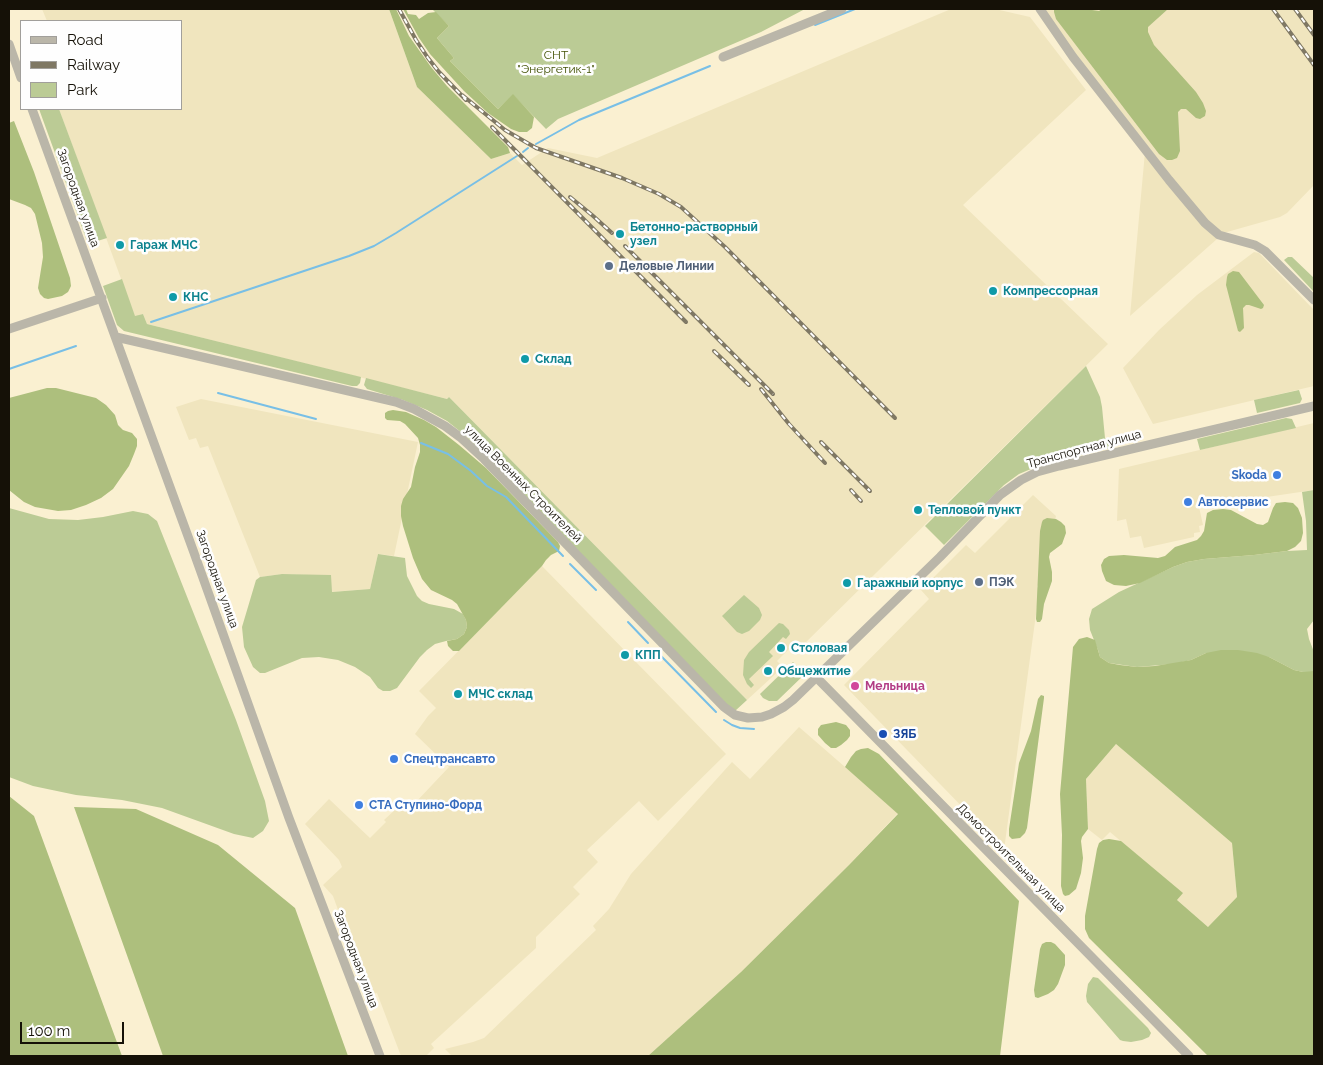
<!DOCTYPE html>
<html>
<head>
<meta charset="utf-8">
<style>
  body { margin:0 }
  #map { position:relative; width:1323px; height:1065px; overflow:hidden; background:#faf0d1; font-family:Raleway,sans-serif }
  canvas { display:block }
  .frame { position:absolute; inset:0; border:10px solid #151107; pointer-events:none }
  .legend { position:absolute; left:20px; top:20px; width:162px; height:90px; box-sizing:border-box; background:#fefefe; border:1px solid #a19f9b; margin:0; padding:6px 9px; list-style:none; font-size:15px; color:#151107 }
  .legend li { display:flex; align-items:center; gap:10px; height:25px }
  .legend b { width:25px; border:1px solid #a19f9b }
  .scale { position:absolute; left:20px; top:1022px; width:104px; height:22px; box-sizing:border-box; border:2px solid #151107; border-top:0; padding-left:6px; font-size:15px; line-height:18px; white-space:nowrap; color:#151107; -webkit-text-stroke:4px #fefefe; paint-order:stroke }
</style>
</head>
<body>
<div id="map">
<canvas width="1323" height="1065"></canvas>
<div class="frame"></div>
<ul class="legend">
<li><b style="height:6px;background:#bab6a9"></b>Road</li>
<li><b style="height:6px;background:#7f7864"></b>Railway</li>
<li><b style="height:14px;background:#bbcb95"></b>Park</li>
</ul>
<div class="scale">100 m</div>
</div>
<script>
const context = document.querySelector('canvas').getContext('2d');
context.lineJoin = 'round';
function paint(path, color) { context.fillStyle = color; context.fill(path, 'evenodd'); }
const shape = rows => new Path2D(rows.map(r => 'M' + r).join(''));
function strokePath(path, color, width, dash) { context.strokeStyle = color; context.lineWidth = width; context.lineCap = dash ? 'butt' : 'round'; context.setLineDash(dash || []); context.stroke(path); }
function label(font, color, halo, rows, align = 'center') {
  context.font = font + ' Raleway,sans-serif'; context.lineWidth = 5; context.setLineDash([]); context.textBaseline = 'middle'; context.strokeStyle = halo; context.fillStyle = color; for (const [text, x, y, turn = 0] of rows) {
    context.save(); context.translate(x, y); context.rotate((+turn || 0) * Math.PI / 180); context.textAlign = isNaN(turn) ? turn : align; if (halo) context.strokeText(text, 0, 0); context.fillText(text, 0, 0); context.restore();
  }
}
const built = shape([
  [42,9,389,9,417,87,491,159,510,153,522,165,548,148,597,158,951,9,995,9,1030,17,1086,90,963,205,1108,344,799,649,794,644,777,661,783,667,747,700,449,397,447,399,147,324,143,314,135,317,59,109,181,109,181,21,47,21],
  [1044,9,1314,9,1314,185,1287,213,1280,217,1220,234,1208,223,1080,61],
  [1145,152,1217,239,1130,316],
  [1254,252,1259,253,1314,310,1314,386,1153,424,1123,368,1159,330,1197,295],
  [201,399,418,442,394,556,378,554,370,589,331,592,331,576,282,574,260,577,208,446,200,448,196,438,189,440,176,407],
  [1314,423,1314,490,1199,507,1203,525,1199,526,1200,532,1194,533,1194,537,1144,548,1141,536,1130,538,1126,519,1117,521,1119,469],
  [1033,495,1056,516,1039,585,1037,586,1039,592,1004,850,844,685,929,599,921,590,966,545,975,553],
  [542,566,726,754,658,821,639,801,587,850,598,862,573,887,580,894,536,937,536,948,431,1044,434,1048,426,1056,401,1056,377,993,369,995,333,896,323,885,342,867,339,860,305,824,329,799,370,838,386,822,384,820,398,807,401,810,411,800,415,803,449,767,415,734,428,716,436,708,419,691],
  [799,727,898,813,849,865,741,972,648,1056,452,1056,445,1049,473,1042,484,1038,596,930,593,926,609,909,631,874,732,762,750,779],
  [1116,744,1232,843,1237,897,1208,927,1177,900,1182,893,1110,832,1102,840,1088,829,1086,779]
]);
const green = shape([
  [432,9,805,9,761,32,558,119,546,129,513,95,498,109,450,61,454,58,437,38,449,26],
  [39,109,59,109,107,238,88,244],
  [1288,257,1292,257,1314,278,1314,292,1284,260],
  [122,279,135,316,143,314,147,324,361,377,360,383,357,386,352,386,124,331,117,325,103,286],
  [1086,366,1100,397,1102,407,1105,438,1114,447,1038,466,1019,474,1004,485,944,545,925,526],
  [366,378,447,399,449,397,747,700,735,711,727,705,466,436,447,421,427,410,403,400,367,389,364,385],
  [1299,390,1302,399,1300,403,1257,413,1254,400],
  [1286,418,1292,419,1296,428,1200,450,1197,439],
  [1314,490,1314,620,1307,629,1309,639,1314,652,1314,670,1313,672,1303,672,1294,670,1269,657,1206,653,1191,660,1173,664,1137,667,1109,663,1100,657,1098,650,1090,630,1089,619,1092,609,1119,592,1173,567,1187,562,1204,559,1254,555,1287,551,1307,550,1306,521,1302,492],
  [9,508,49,519,78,520,103,517,133,511,148,514,157,521,236,720,265,801,269,821,263,831,253,838,234,834,162,808,122,800,76,795,33,786,9,777],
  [378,554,405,558,407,576,417,596,422,601,429,604,454,609,463,614,466,620,467,627,464,634,457,639,446,641,435,644,427,650,420,657,397,688,390,691,383,691,378,688,370,677,355,667,338,660,319,657,302,658,265,673,260,673,253,667,244,647,242,627,256,580,260,577,282,574,331,575,332,592,370,589],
  [744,595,759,608,762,615,760,620,749,631,742,634,737,632,722,616],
  [779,623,783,624,789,630,790,634,786,639,783,637,769,652,773,656,749,679,754,685,751,688,747,684,743,675,744,660,749,652],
  [793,662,805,674,777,701,769,701,763,698,760,694],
  [1093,977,1098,978,1148,1028,1151,1033,1149,1037,1142,1040,1131,1042,1123,1041,1120,1040,1087,1002,1086,996,1088,984]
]);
const forest = shape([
  [389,9,396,9,409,36,431,67,447,86,508,147,510,153,491,159,417,87],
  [403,9,406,9,408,14,416,15,419,19,428,13,436,12,449,26,437,38,454,58,450,61,498,109,513,94,534,117,532,128,527,132,519,132,511,129,488,113,464,91,430,54,419,38],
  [1054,9,1085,9,1099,11,1102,9,1168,9,1148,27,1148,32,1154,45,1196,92,1203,103,1206,111,1205,116,1200,119,1196,118,1186,109,1181,109,1178,112,1180,151,1177,158,1172,160,1167,160,1159,154,1056,19,1054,12],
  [14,121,34,172,70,278,71,286,68,292,62,296,48,299,44,298,40,294,38,288,43,257,42,243,35,214,31,208,25,205,9,199,9,123],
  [1233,271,1239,272,1264,305,1263,308,1261,309,1249,305,1246,305,1243,308,1244,328,1240,332,1238,331,1226,285,1227,277,1228,274],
  [47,388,56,388,96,398,106,405,115,415,118,425,123,430,132,433,137,439,137,446,134,454,129,466,113,489,101,498,86,505,71,510,58,511,35,507,24,502,9,490,9,398],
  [393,410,406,412,424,420,436,427,459,445,486,468,558,542,560,546,559,551,551,555,546,560,542,566,459,651,453,651,448,646,447,641,457,639,464,634,467,627,466,620,457,604,452,600,431,590,422,579,413,558,403,526,401,516,401,506,403,499,411,487,415,467,420,452,420,445,418,438,405,424,400,421,387,420,385,418,385,413,388,411],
  [1285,502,1293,503,1298,508,1302,518,1303,533,1301,541,1295,547,1287,551,1254,555,1204,559,1187,562,1173,567,1140,583,1126,586,1114,585,1106,581,1102,571,1101,565,1104,559,1109,556,1124,555,1158,558,1165,556,1175,547,1197,540,1201,536,1204,531,1207,513,1213,510,1223,509,1231,510,1257,524,1263,525,1268,522,1273,508,1276,503],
  [1047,518,1056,519,1061,522,1065,526,1066,533,1062,544,1050,553,1049,557,1052,572,1052,581,1044,604,1042,619,1040,622,1037,622,1036,619,1040,531,1042,522,1043,520],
  [1087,637,1095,640,1100,657,1109,663,1120,665,1137,667,1155,666,1191,660,1206,653,1221,650,1238,650,1257,653,1269,657,1294,670,1303,672,1314,671,1314,1056,1208,1056,1089,938,1085,929,1085,916,1097,849,1099,843,1103,840,1109,839,1121,841,1183,893,1177,900,1208,927,1237,897,1232,843,1116,744,1086,779,1088,829,1082,837,1081,841,1083,858,1081,873,1076,889,1069,895,1065,896,1063,894,1061,886,1062,835,1060,794,1073,647,1079,639],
  [1041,695,1044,696,1044,698,1027,828,1025,833,1020,838,1012,839,1009,836,1009,829,1019,763,1031,731,1038,699],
  [836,722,846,725,850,730,850,736,847,740,841,745,836,748,831,748,825,743,818,735,818,729,821,725],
  [868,748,879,754,1019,901,1000,1056,648,1056,741,972,849,865,898,814,845,767,851,757,856,751,861,749],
  [9,796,34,816,122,1056,9,1056],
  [74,807,136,809,218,845,295,908,348,1056,163,1056],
  [1046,942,1051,942,1055,944,1065,955,1065,965,1058,984,1054,990,1048,994,1038,998,1035,997,1034,990,1040,949,1042,944]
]);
const stream = shape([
  [815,25,855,9],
  [536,144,579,120,710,66],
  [523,152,528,148],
  [151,322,349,256,374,246,396,233,517,156],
  [9,369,76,346],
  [218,393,316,419],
  [421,443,448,454,471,471,487,486,506,497,563,556],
  [570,564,596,590],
  [628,622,648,643],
  [660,655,716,712],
  [724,720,732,725,740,728,754,729]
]);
const minor = shape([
  [1040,9,1073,57,1169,180,1205,223,1219,235,1255,245,1265,251,1314,300],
  [9,44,21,78],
  [723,57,842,9],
  [32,109,193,550,289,818,380,1056],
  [9,329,102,298],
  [116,337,396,402,414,409,445,426,460,437,484,459,724,707,735,715,748,718,762,717,771,714,784,707,793,700,940,557,1000,495,1021,480,1037,472,1059,466,1314,406],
  [816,677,1189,1056]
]);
const rail = shape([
  [399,9,416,40,428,58,439,72,466,100],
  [1273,9,1314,65],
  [1295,9,1314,35],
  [462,95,505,130,536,148,622,178,659,194,681,207,725,247,895,418],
  [492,127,686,322],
  [570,197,592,215,612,233],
  [625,246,773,394],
  [714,351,749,385],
  [761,389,789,424,825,463],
  [821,442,870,491],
  [851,490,861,501]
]);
const markers = [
  [620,234,5,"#0f9aa8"],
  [120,245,5,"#0f9aa8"],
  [609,266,5,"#5c6f8a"],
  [993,291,5,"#0f9aa8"],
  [173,297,5,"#0f9aa8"],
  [525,359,5,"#0f9aa8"],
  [1277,475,5,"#3f7fe0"],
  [1188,502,5,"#3f7fe0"],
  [918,510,5,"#0f9aa8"],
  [979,582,5,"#5c6f8a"],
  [847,583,5,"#0f9aa8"],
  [781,648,5,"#0f9aa8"],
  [625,655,5,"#0f9aa8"],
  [768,671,5,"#0f9aa8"],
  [855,686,5,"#d1479c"],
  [458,694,5,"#0f9aa8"],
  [883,734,5,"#1a4fb4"],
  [394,759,5,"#3f7fe0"],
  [359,805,5,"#3f7fe0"]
];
const parkNames = [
  ["СНТ",556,55],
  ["\"Энергетик-1\"",556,69]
];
const streetNames = [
  ["Загородная улица",78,198,70],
  ["Транспортная улица",1084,449,-15],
  ["улица Военных Строителей",523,484,45],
  ["Загородная улица",217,579,70],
  ["Домостроительная улица",1011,858,45],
  ["Загородная улица",356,959,69]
];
const cultureNames = [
  ["Бетонно-растворный",630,227],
  ["узел",630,241],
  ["Гараж МЧС",130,245],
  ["Компрессорная",1003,291],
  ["КНС",183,297],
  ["Склад",535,359],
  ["Тепловой пункт",928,510],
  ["Гаражный корпус",857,583],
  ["Столовая",791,648],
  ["КПП",635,655],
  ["Общежитие",778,671],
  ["МЧС склад",468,694]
];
const serviceNames = [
  ["Деловые Линии",619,266],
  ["ПЭК",989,582]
];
const shopNames = [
  ["Skoda",1267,475,"right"],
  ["Автосервис",1198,502],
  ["Спецтрансавто",404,759],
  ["СТА Ступино-Форд",369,805]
];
const hotelNames = [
  ["Мельница",865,686]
];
const transitNames = [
  ["ЗЯБ",893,734]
];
paint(built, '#f0e5be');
paint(green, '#bbcb95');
paint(forest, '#adbf7d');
strokePath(stream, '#78bfe6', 2);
strokePath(minor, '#bab6a9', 9);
strokePath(rail, '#7f7864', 4);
strokePath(rail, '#fefefe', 2, [5.5]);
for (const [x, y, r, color] of markers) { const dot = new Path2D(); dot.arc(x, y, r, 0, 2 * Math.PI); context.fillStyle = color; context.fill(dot); strokePath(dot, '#fefefe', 2); }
label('12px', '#435205', '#fefefe', parkNames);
label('12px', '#151107', '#fefefe', streetNames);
label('bold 12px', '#0d838f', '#fefefe', cultureNames, 'left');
label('bold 12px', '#4e5e75', '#fefefe', serviceNames, 'left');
label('bold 12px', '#366cbe', '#fefefe', shopNames, 'left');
label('bold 12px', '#b23c85', '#fefefe', hotelNames, 'left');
label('bold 12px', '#164399', '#fefefe', transitNames, 'left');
</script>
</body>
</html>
